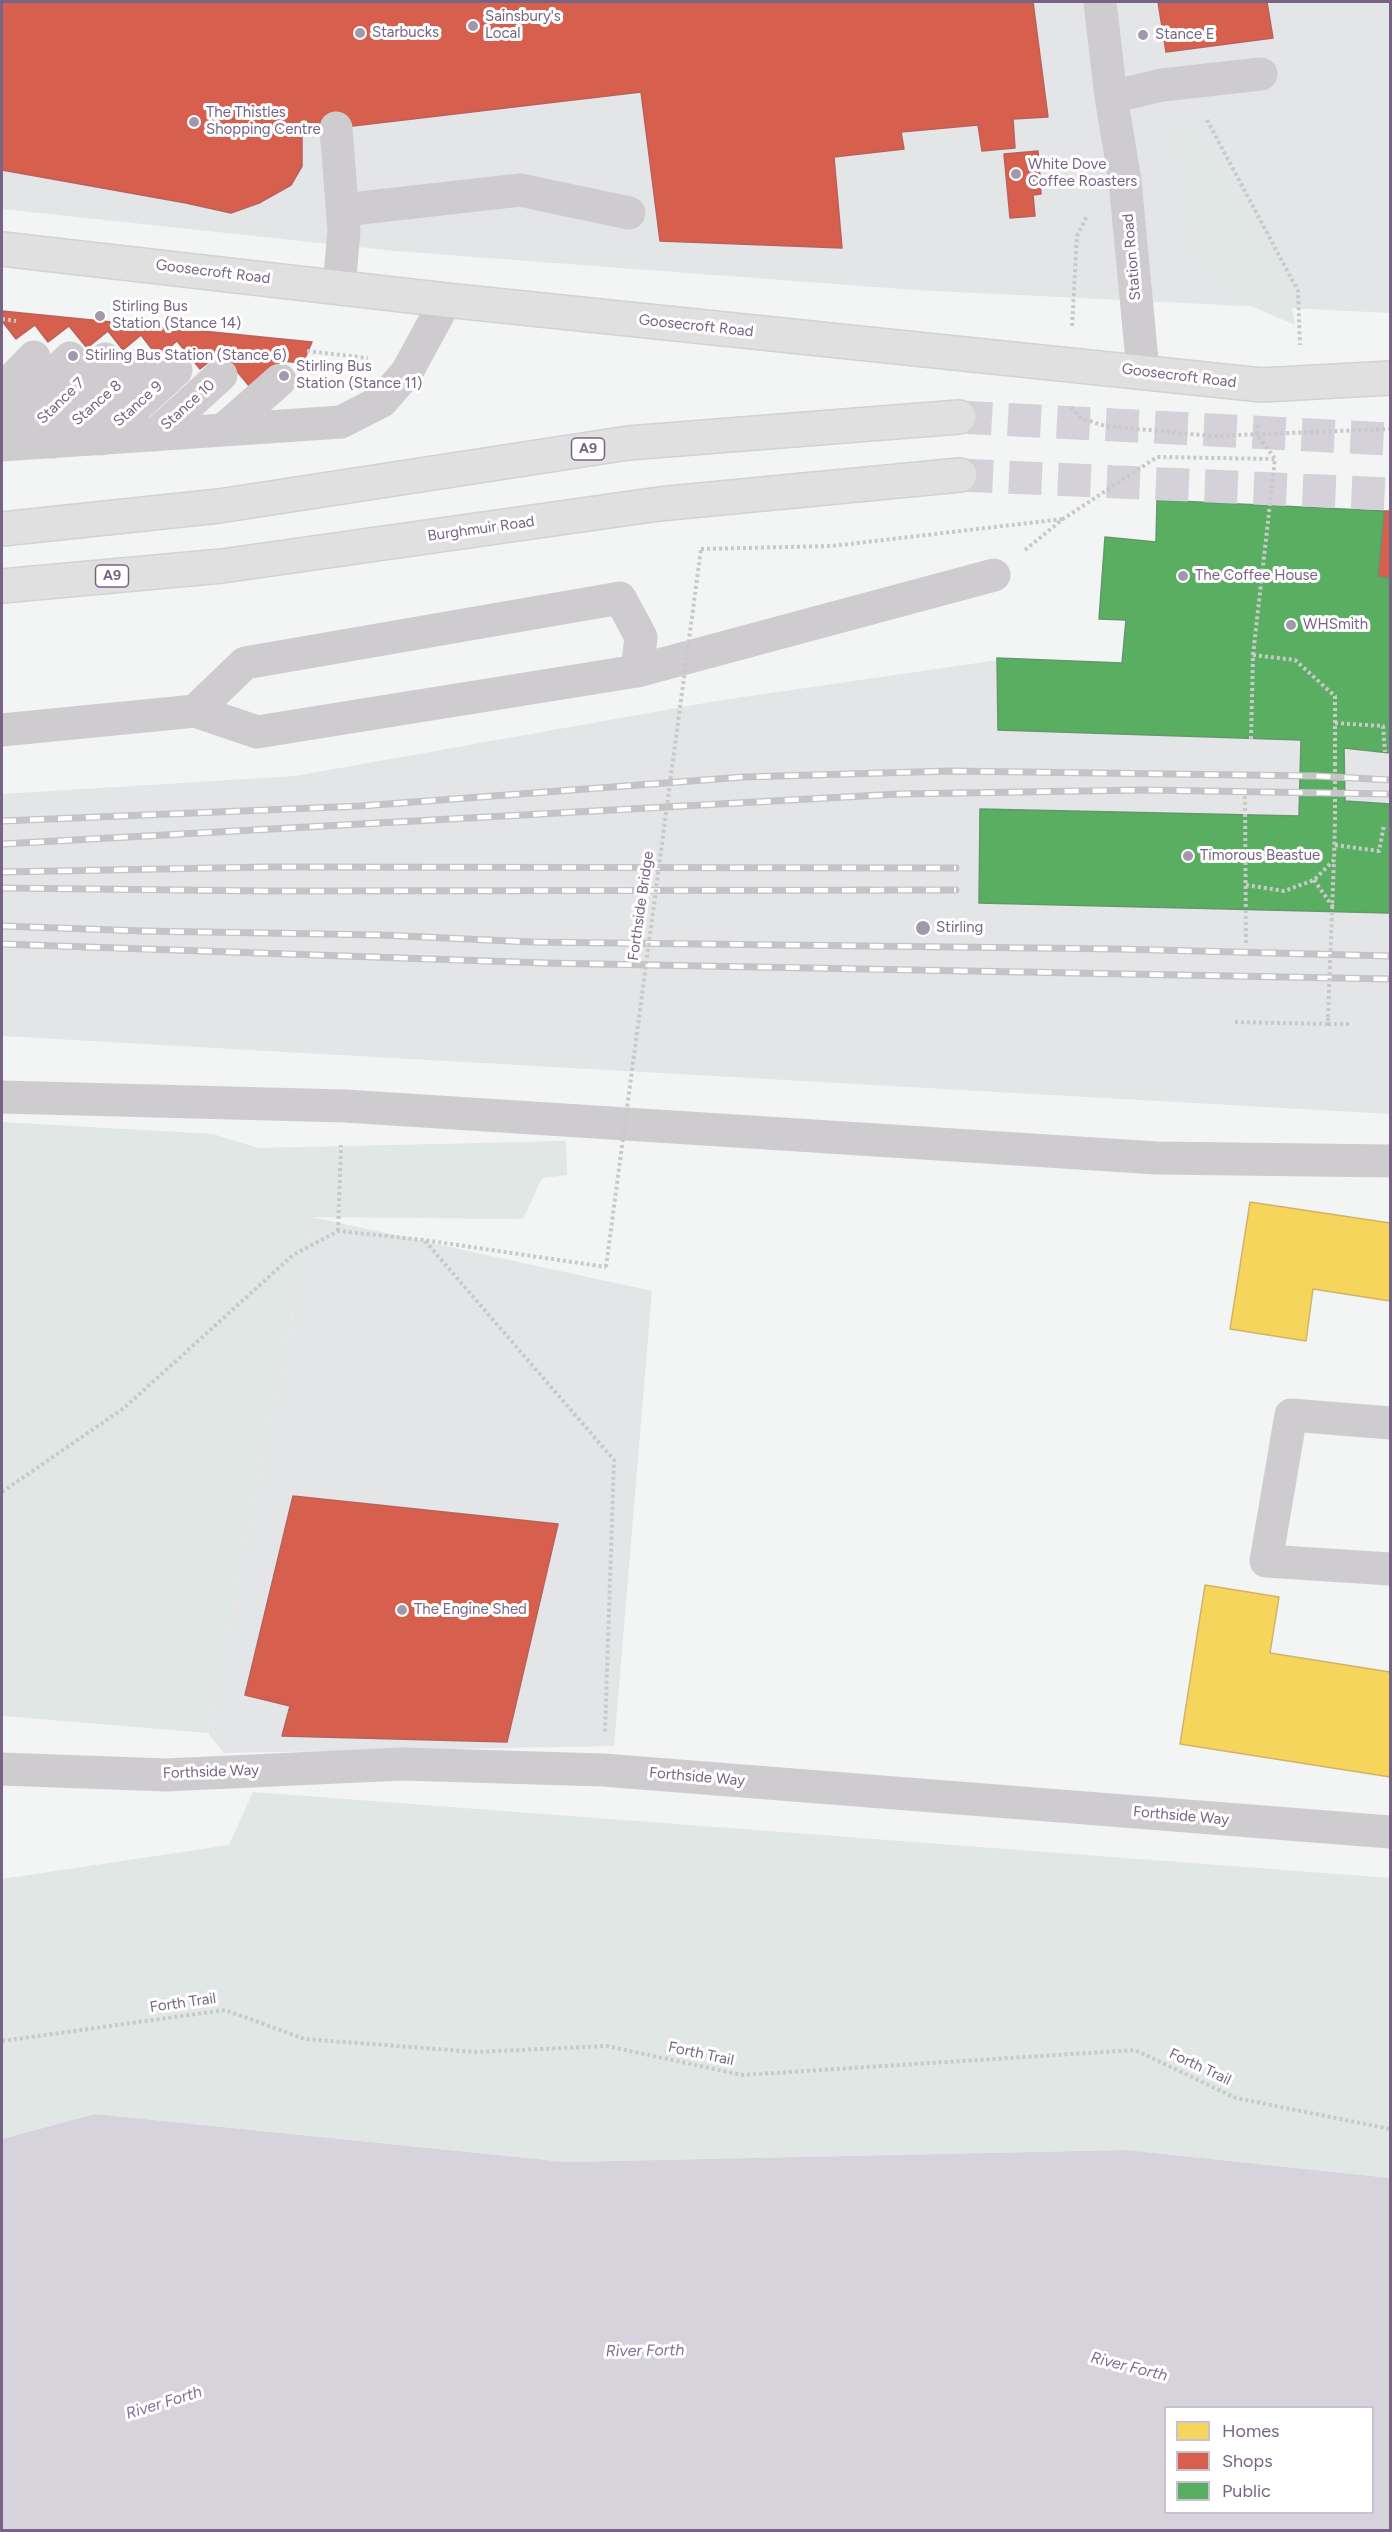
<!DOCTYPE html>
<html>
<head>
<meta charset="utf-8">
<style>
  body { margin:0 }
  #map { position:relative; width:1392px; height:2532px; overflow:hidden; background:#f3f5f4; font-family:Figtree,sans-serif }
  canvas { display:block }
  .frame { position:absolute; inset:0; border:3px solid #776484; pointer-events:none }
  .legend { position:absolute; left:1164px; top:2406px; width:210px; height:108px; box-sizing:border-box; background:#fff; border:2px solid #c9c1ce; margin:0; padding:8px 10px; list-style:none; font-size:18px; color:#776484 }
  .legend li { display:flex; align-items:center; gap:12px; height:30px }
  .legend b { width:30px; border:2px solid #c9c1ce }
</style>
</head>
<body>
<div id="map">
<canvas width="1392" height="2532"></canvas>
<div class="frame"></div>
<ul class="legend">
<li><b style="height:16px;background:#f6d55c"></b>Homes</li>
<li><b style="height:16px;background:#d6604d"></b>Shops</li>
<li><b style="height:16px;background:#5aae61"></b>Public</li>
</ul>
</div>
<script>
const context = document.querySelector('canvas').getContext('2d');
context.lineJoin = 'round';
function paint(path, color) { context.fillStyle = color; context.fill(path, 'evenodd'); }
const shape = rows => new Path2D(rows.map(r => 'M' + r).join(''));
function strokePath(path, color, width, dash) { context.strokeStyle = color; context.lineWidth = width; context.lineCap = dash ? 'butt' : 'round'; context.setLineDash(dash || []); context.stroke(path); }
function label(font, color, halo, rows, align = 'center') {
  context.font = font + ' Figtree,sans-serif'; context.lineWidth = 6; context.setLineDash([]); context.textBaseline = 'middle'; context.strokeStyle = halo; context.fillStyle = color; for (const [text, x, y, turn = 0] of rows) {
    context.save(); context.translate(x, y); context.rotate((+turn || 0) * Math.PI / 180); context.textAlign = isNaN(turn) ? turn : align; if (halo) context.strokeText(text, 0, 0); context.fillText(text, 0, 0); context.restore();
  }
}
const built = shape([
  [2,2,1390,2,1390,313,915,290,395,251,2,209],
  [991,661,1390,699,1390,1114,2,1036,2,794,295,776,716,701],
  [312,1217,652,1291,614,1746,224,1753,208,1733]
]);
const green = shape([
  [1177,125,1202,137,1263,239,1288,285,1295,325,1235,299,1213,278,1196,253,1190,230],
  [2,1122,213,1134,259,1148,566,1141,567,1175,542,1178,523,1219,312,1217,208,1733,2,1716],
  [253,1792,1390,1878,1390,2178,1126,2150,567,2162,95,2114,2,2139,2,1879,229,1845]
]);
const water = shape([
  [95,2114,566,2162,1126,2150,1390,2178,1390,2530,2,2530,2,2139],
  [1166,2408,1372,2408,1372,2512,1166,2512]
]);
const homes = shape([
  [1250,1202,1390,1223,1390,1301,1313,1289,1306,1341,1230,1329,1250,1202],
  [1205,1585,1279,1597,1270,1653,1390,1672,1390,1777,1180,1744,1205,1585]
]);
const shops = shape([
  [2,2,1033,2,1048,117,1013,119,1015,148,982,151,978,125,901,132,904,149,834,157,842,248,660,241,641,92,302,132,302,166,291,185,259,203,231,213,186,203,2,170,2,2],
  [1158,2,1267,2,1273,38,1166,52,1158,2],
  [1038,151,1041,194,1033,195,1035,216,1010,218,1004,154,1038,151],
  [2,311,312,342,303,363,282,361,250,387,221,352,200,369,177,341,158,357,141,335,123,350,108,331,87,348,69,326,48,342,35,325,16,339,2,321,2,311],
  [1384,511,1390,511,1390,578,1378,577,1384,511],
  [293,1496,558,1524,507,1742,282,1736,290,1706,245,1695,293,1496]
]);
const public = shape([
  [1157,500,1384,511,1378,577,1390,578,1390,753,1344,748,1345,801,1390,804,1390,913,979,903,980,809,1299,816,1301,740,998,730,997,658,1122,663,1126,620,1099,619,1105,537,1156,542,1157,500]
]);
const majorTunnel = shape([
  [959,417,1390,439],
  [960,475,1390,494]
]);
const path = shape([
  [1207,120,1298,291,1300,345],
  [2,319,16,321],
  [1072,326,1077,236,1087,216],
  [307,351,368,358],
  [1071,407,1081,418,1105,426,1212,436,1390,429],
  [701,549,832,546,1063,519],
  [1025,550,1063,519,1157,457,1275,459],
  [1253,655,1295,660,1335,696,1335,763],
  [1335,723,1383,726,1385,752],
  [1251,739,1253,655,1275,459,1257,434,1258,423],
  [1245,796,1246,944],
  [1335,845,1379,851,1384,825],
  [1314,880,1333,907],
  [1246,885,1284,891,1314,880,1334,860,1335,823],
  [1235,1022,1328,1024,1328,1017],
  [1328,1024,1349,1024],
  [338,1231,341,1145],
  [425,1241,614,1460,605,1732],
  [2,1492,124,1408,293,1255,338,1231,424,1240,606,1267],
  [2,2041,225,2010,305,2039,476,2052,607,2046,742,2075,1135,2050,1236,2098,1390,2129]
]);
const minor = shape([
  [1100,2,1111,97,1125,181,1143,371],
  [1111,97,1162,85,1261,74],
  [336,128,344,231,339,287],
  [343,210,520,190,629,213],
  [2,390,34,357],
  [2,425,70,358],
  [223,430,280,380],
  [155,435,221,375],
  [101,439,176,370],
  [52,442,141,364],
  [17,444,105,359],
  [2,445,341,422,382,401,407,372,446,300],
  [637,671,641,637,620,598,245,663,195,711,257,732,637,671,994,575],
  [2,730,195,711],
  [2,1097,345,1106,1157,1158,1390,1161],
  [1390,1423,1291,1415,1266,1561,1390,1569],
  [2,1769,166,1775,402,1764,603,1770,1390,1832]
]);
const major = shape([
  [2,249,446,300,1262,385,1390,378],
  [2,529,219,506,628,443,959,417],
  [2,586,222,566,659,504,960,475]
]);
const rail = shape([
  [2,821,361,806,744,777,950,771,1316,776,1390,780],
  [2,844,899,794,1143,790,1390,794],
  [2,872,266,867,956,868],
  [2,888,268,891,956,890],
  [2,926,144,931,381,935,531,942,1118,949,1390,956],
  [2,944,545,963,1390,979]
]);
const pathBridge = shape([
  [1335,763,1335,823],
  [1328,1017,1334,860],
  [606,1267,701,549]
]);
const markers = [
  [473,26,6,"#a297ab"],
  [360,33,6,"#a297ab"],
  [1143,35,6,"#a297ab"],
  [194,122,6,"#a297ab"],
  [1016,174,6,"#a297ab"],
  [100,316,6,"#a297ab"],
  [73,356,6,"#a297ab"],
  [284,376,6,"#a297ab"],
  [1183,576,6,"#a297ab"],
  [1291,625,6,"#a297ab"],
  [1188,856,6,"#a297ab"],
  [923,928,8,"#a297ab"],
  [402,1610,6,"#a297ab"]
];
const shields = [
  [588,449,33],
  [112,576,33]
];
const shieldNames = [
  ["A9",588,449],
  ["A9",112,576]
];
const poiNames = [
  ["Sainsbury's",485,17],
  ["Local",485,34],
  ["Starbucks",372,33],
  ["Stance E",1155,35],
  ["The Thistles",206,113],
  ["Shopping Centre",206,130],
  ["White Dove",1028,165],
  ["Coffee Roasters",1028,182],
  ["Stirling Bus",112,307],
  ["Station (Stance 14)",112,324],
  ["Stirling Bus Station (Stance 6)",85,356],
  ["Stirling Bus",296,367],
  ["Station (Stance 11)",296,384],
  ["The Coffee House",1195,576],
  ["WHSmith",1303,625],
  ["Timorous Beastue",1200,856],
  ["Stirling",936,928],
  ["The Engine Shed",414,1610]
];
const streetNames = [
  ["Station Road",1132,257,-95],
  ["Goosecroft Road",213,272,7],
  ["Goosecroft Road",696,326,6],
  ["Goosecroft Road",1179,376,7],
  ["Stance 7",61,401,-44],
  ["Stance 8",97,403,-41],
  ["Stance 9",138,404,-42],
  ["Stance 10",188,405,-42],
  ["Burghmuir Road",481,529,-8],
  ["Forthside Bridge",641,906,-82],
  ["Forthside Way",211,1772,-2],
  ["Forthside Way",697,1777,5],
  ["Forthside Way",1181,1816,5],
  ["Forth Trail",183,2003,-8],
  ["Forth Trail",701,2054,12],
  ["Forth Trail",1200,2067,25]
];
const waterNames = [
  ["River Forth",645,2351,-1],
  ["River Forth",1129,2367,14],
  ["River Forth",164,2403,-17]
];
paint(built, '#e4e5e6');
paint(green, '#e0e7e5');
paint(water, '#d6d3dc');
paint(homes, '#f6d55c');
strokePath(homes, '#d0b368', 1.5);
paint(shops, '#d6604d');
strokePath(shops, '#ba615e', 1.5);
paint(public, '#5aae61');
strokePath(public, '#63986c', 1.5);
strokePath(majorTunnel, '#d4d1d8', 33, [33, 16]);
strokePath(major, '#d2d2d3', 36);
strokePath(path, '#c9c9ca', 4, [3, 3]);
strokePath(minor, '#cecccf', 33);
strokePath(major, '#e0e0e1', 33);
strokePath(rail, '#c4c3c5', 7);
strokePath(rail, '#fff', 4.5, [14]);
strokePath(pathBridge, '#c9c9ca', 4, [3, 3]);
for (const [x, y, r, color] of markers) { const dot = new Path2D(); dot.arc(x, y, r, 0, 2 * Math.PI); context.fillStyle = color; context.fill(dot); strokePath(dot, '#fff', 2); }
for (const [x, y, w] of shields) { const box = new Path2D(); box.roundRect(x - w / 2, y - 11, w, 22, 4.5); context.fillStyle = '#fff'; context.fill(box); strokePath(box, '#776484', 1.5); }
label('bold 14px', '#776484', null, shieldNames);
label('15px', '#776484', '#fff', poiNames, 'left');
label('15px', '#776484', '#fff', streetNames);
label('italic 16px', '#7f6f95', '#fff', waterNames);
</script>
</body>
</html>
